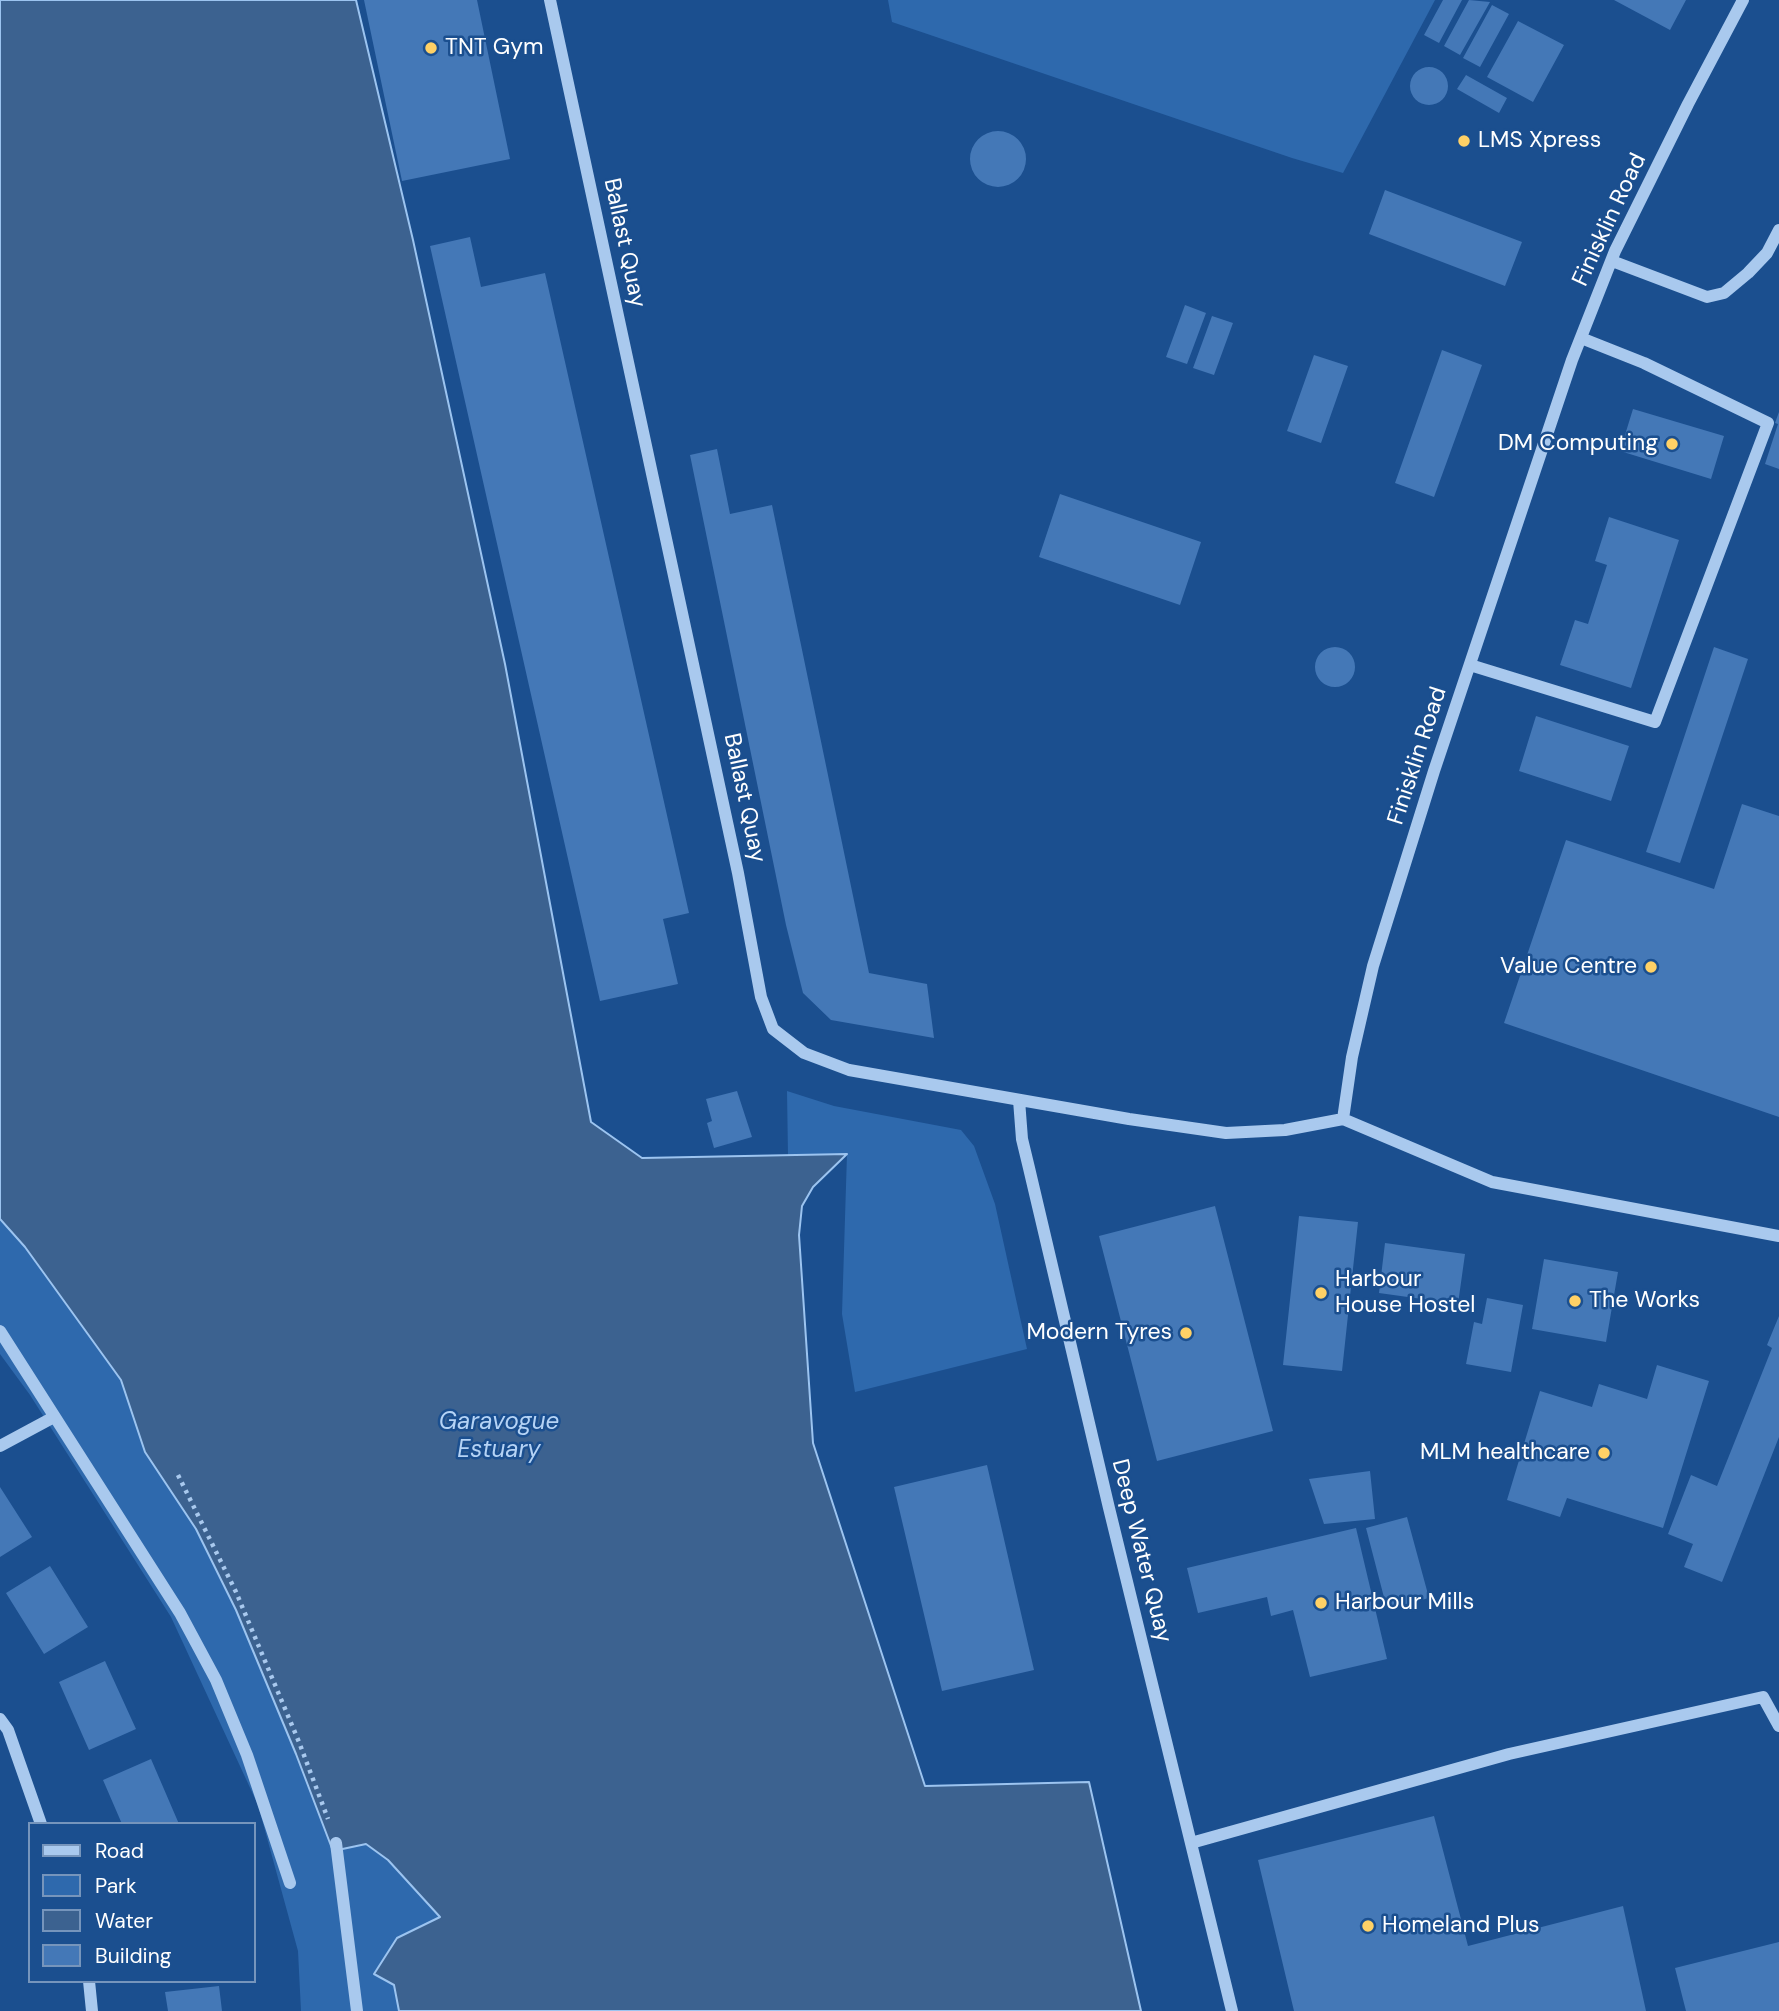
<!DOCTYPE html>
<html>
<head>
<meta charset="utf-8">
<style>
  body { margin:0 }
  #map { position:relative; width:1779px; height:2011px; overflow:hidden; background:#1b4f8f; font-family:"DM Sans",sans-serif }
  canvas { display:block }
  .legend { position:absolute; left:28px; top:1822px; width:228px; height:161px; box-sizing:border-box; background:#1b4f8f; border:2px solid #7695bc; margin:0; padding:9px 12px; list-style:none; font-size:21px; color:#fff }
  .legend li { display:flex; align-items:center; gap:14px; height:35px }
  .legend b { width:35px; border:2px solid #7695bc }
</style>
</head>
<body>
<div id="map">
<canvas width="1779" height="2011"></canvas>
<ul class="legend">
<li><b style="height:9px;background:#a9c9ee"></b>Road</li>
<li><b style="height:19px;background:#2e69ad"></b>Park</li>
<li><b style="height:19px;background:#3c6290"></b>Water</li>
<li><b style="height:19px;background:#4478b7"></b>Building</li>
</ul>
</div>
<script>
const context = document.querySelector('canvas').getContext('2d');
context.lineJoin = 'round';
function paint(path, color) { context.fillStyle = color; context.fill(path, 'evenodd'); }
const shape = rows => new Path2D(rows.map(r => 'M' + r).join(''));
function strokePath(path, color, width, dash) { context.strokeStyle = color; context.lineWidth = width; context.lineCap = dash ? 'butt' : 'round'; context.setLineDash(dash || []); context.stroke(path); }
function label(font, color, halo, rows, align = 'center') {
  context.font = font + ' "DM Sans",sans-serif'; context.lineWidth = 5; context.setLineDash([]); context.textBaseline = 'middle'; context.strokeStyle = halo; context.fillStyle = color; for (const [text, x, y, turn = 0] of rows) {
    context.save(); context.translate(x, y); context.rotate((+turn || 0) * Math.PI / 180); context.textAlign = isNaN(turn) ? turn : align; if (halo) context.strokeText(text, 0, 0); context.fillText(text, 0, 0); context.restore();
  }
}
const green = shape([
  [888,0,1435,0,1343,173,1292,158,892,22],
  [787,1091,834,1106,961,1130,974,1146,995,1204,1027,1349,855,1392,842,1314,847,1154,788,1156],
  [0,1133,236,1610,296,1754,333,1850,366,1844,388,1860,441,1917,475,2011,301,2011,298,1951,258,1805,171,1617,30,1395,0,1354]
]);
const water = shape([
  [0,0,356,0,413,240,505,664,591,1122,642,1158,847,1154,813,1187,802,1206,799,1235,813,1443,925,1786,1089,1782,1141,2011,399,2011,394,1985,374,1974,397,1938,440,1917,388,1860,366,1844,333,1851,296,1754,236,1610,196,1529,145,1452,121,1380,25,1247,0,1219,0,0]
]);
const building = shape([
  [364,0,477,0,510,159,402,181],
  [1443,0,1462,0,1439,43,1424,35],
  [1469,0,1490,2,1460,55,1444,46],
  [1614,0,1686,0,1670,30],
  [1492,5,1509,14,1480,67,1463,58],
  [1518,21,1564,45,1533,102,1487,77],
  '1410 86a19 19 0 1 1 38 0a19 19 0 1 1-38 0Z',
  [1466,75,1507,98,1499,113,1457,89],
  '970 159a28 28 0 1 1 56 0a28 28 0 1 1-56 0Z',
  [1385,190,1522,242,1505,286,1369,234],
  [470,237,481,287,545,273,689,913,663,919,678,984,600,1001,430,246],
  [1185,305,1206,313,1187,364,1166,357],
  [1212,316,1233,323,1214,375,1193,368],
  [1442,350,1482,365,1434,497,1395,483],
  [1314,355,1348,366,1321,443,1287,431],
  [1633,409,1724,436,1711,479,1620,451],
  [1779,412,1779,469,1765,464,1778,424,1775,423],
  [717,449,730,514,772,505,869,973,927,984,934,1038,831,1020,803,993,786,925,690,455],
  [1060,494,1201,542,1180,605,1039,557],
  [1609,517,1679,540,1631,688,1560,665,1575,620,1588,624,1607,565,1595,561],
  '1315 667a20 20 0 1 1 40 0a20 20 0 1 1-40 0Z',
  [1714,647,1748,659,1680,863,1646,852],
  [1536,716,1629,746,1611,801,1519,771],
  [1742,804,1779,816,1779,1117,1504,1023,1566,840,1714,889],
  [737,1091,752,1137,714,1148,707,1123,712,1121,706,1099],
  [1215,1206,1273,1431,1157,1461,1099,1236],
  [1299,1216,1358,1222,1342,1371,1283,1365],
  [1385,1243,1465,1254,1458,1304,1379,1293],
  [1544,1259,1618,1272,1606,1342,1532,1329],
  [1487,1298,1523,1305,1511,1372,1466,1364,1474,1322,1482,1324],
  [1779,1316,1779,1437,1722,1582,1684,1567,1693,1544,1668,1534,1691,1475,1717,1486,1772,1348,1767,1345],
  [1657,1365,1709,1381,1663,1528,1567,1498,1560,1517,1507,1500,1540,1391,1592,1407,1599,1384,1647,1399],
  [987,1465,1034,1670,942,1691,894,1487],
  [1370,1471,1375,1519,1324,1524,1309,1479],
  [0,1487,32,1537,0,1557],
  [1407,1517,1429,1598,1387,1609,1366,1528],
  [1356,1528,1387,1659,1310,1677,1293,1610,1271,1616,1267,1597,1198,1613,1187,1568],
  [50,1566,88,1627,44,1654,6,1593],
  [105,1661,136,1729,89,1750,59,1682],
  [151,1759,179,1824,122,1824,103,1780],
  [1434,1816,1468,1946,1623,1906,1646,2011,1294,2011,1258,1860],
  [1779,1942,1779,2011,1686,2011,1675,1968],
  [219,1986,222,2011,168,2011,165,1992]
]);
const path = shape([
  [178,1475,236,1592,299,1742,328,1819]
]);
const minor = shape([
  [550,0,738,873,761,997,773,1029,804,1053,849,1070,1129,1119,1226,1133,1285,1130,1343,1119],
  [1612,261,1707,297,1724,293,1748,273,1767,253,1779,230],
  [1470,665,1655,722,1768,423,1644,363,1581,338],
  [1019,1100,1022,1139,1029,1168,1109,1508,1232,2011],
  [1343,1119,1352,1057,1373,966,1434,771,1572,360,1615,251,1688,104,1743,0],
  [1343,1119,1492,1182,1779,1236],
  [0,1331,180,1613,216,1680,247,1755,290,1883],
  [0,1446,54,1417],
  [0,1719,8,1730,41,1824],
  [336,1843,357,2011],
  [1191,1843,1509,1754,1763,1697,1779,1726],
  [89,1981,92,2011]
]);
const markers = [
  [431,48,7,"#ffd166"],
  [1464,141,7,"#ffd166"],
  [1672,444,7,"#ffd166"],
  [1651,967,7,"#ffd166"],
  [1321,1293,7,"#ffd166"],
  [1575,1301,7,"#ffd166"],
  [1186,1333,7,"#ffd166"],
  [1604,1453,7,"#ffd166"],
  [1321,1603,7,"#ffd166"],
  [1368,1926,7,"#ffd166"]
];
const poiNames = [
  ["TNT Gym",445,48],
  ["LMS Xpress",1478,141],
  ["DM Computing",1658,444,"right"],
  ["Value Centre",1637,967,"right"],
  ["Harbour",1335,1280],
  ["House Hostel",1335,1306],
  ["The Works",1589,1301],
  ["Modern Tyres",1172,1333,"right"],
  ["MLM healthcare",1590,1453,"right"],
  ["Harbour Mills",1335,1603],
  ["Homeland Plus",1382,1926]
];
const streetNames = [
  ["Finisklin Road",1610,220,-65],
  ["Ballast Quay",624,243,78],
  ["Finisklin Road",1418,756,-72],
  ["Ballast Quay",744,798,78],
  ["Deep Water Quay",1141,1551,76]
];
const waterNames = [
  ["Garavogue",499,1423],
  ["Estuary",499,1451]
];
paint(green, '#2e69ad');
paint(water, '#3c6290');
strokePath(water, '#9cc4f0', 2);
paint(building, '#4478b7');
strokePath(path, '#a9c9ee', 4.5, [3.5, 5]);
strokePath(minor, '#a9c9ee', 12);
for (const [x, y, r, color] of markers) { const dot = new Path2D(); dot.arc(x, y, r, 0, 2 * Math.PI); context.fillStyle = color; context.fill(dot); strokePath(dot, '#1b4f8f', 2.5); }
label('23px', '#fff', '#1b4f8f', poiNames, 'left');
label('23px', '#fff', '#1b4f8f', streetNames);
label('italic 24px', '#b5d3f5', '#1b4f8f', waterNames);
</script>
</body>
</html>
